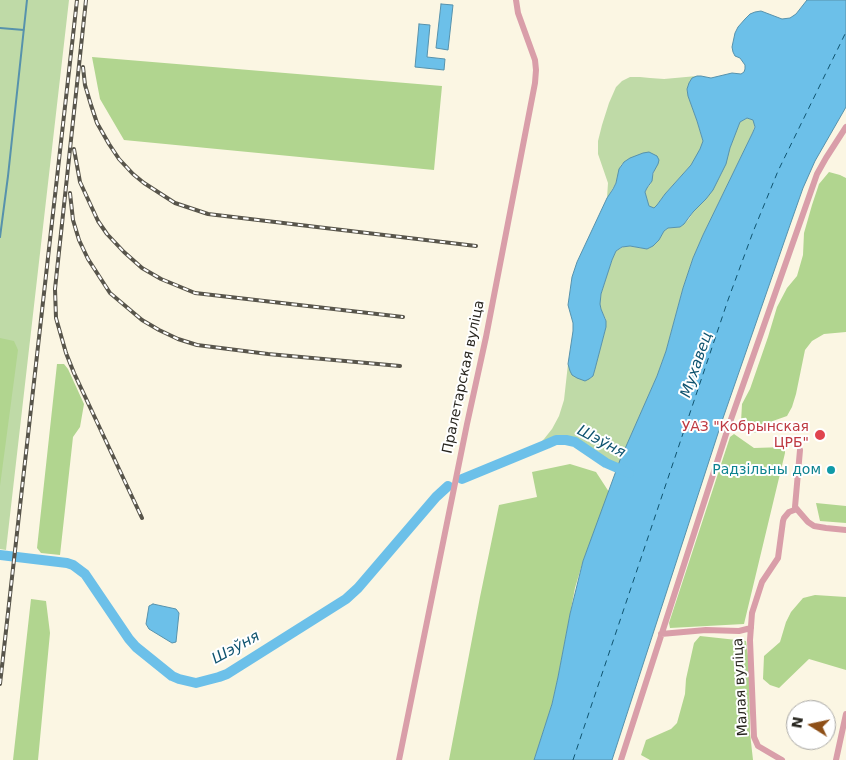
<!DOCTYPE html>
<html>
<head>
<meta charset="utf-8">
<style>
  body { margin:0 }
  #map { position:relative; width:846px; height:760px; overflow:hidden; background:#fbf6e3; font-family:"DejaVu Sans",sans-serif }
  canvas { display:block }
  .north { position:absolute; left:786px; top:700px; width:50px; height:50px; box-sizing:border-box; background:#fff; border:1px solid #a9a8a5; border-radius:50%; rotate:280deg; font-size:14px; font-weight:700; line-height:20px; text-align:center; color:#27251e }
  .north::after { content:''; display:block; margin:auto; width:18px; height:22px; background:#8e4f17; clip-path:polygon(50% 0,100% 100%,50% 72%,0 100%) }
</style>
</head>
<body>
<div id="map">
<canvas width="846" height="760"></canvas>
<div class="north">N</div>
</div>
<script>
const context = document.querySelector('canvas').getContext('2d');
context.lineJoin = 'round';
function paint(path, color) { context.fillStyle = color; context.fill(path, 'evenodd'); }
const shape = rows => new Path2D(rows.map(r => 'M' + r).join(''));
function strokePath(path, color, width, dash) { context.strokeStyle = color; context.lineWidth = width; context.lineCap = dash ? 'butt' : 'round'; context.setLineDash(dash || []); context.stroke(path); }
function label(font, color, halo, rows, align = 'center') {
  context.font = font + ' "DejaVu Sans",sans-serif'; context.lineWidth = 4; context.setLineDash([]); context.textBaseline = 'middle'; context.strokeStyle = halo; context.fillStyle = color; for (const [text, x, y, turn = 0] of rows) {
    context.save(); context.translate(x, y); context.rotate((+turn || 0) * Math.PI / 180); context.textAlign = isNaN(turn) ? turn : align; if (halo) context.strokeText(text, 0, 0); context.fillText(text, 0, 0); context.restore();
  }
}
const green = shape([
  [0,0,69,0,6,550,0,549],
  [697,76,692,78,687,89,688,95,697,121,703,141,702,146,697,157,691,165,665,194,657,205,654,208,651,208,649,206,645,192,647,188,650,185,655,168,630,158,621,165,616,183,607,198,608,183,598,154,598,141,602,125,609,103,616,87,622,81,630,77,640,77,650,78,664,79],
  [747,118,753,120,755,123,753,132,703,235,693,258,683,288,666,351,657,376,617,468,606,463,575,442,566,440,556,440,534,449,544,439,552,429,559,416,564,400,568,364,570,371,589,379,593,376,606,327,606,320,601,309,600,304,601,294,612,260,616,251,623,247,630,246,647,249,653,246,659,240,664,231,668,228,680,227,689,219,693,212,706,199,721,174,735,134,740,122]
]);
const forest = shape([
  [92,57,442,86,434,170,124,140,100,99],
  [829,172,840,175,846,178,846,332,824,334,812,341,805,350,796,394,792,407,787,416,770,422,759,433,749,432,741,422,742,404,750,389,768,337,777,307,787,288,797,276,803,255,804,233,812,205,819,184],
  [0,338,14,341,18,350,0,486],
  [57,364,64,364,68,369,84,404,80,427,73,437,60,555,41,553,37,548],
  [734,434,754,448,785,447,785,453,744,624,670,628,669,623,730,437],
  [570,464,596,472,609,492,583,561,575,588,558,677,552,704,534,760,449,760,480,597,499,505,537,497,532,472],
  [816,503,846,506,846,523,820,521],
  [815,595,846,597,846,670,809,659,779,688,770,685,763,679,764,656,780,642,786,622,791,612,803,598],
  [31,599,46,601,50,633,38,760,13,760],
  [700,636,746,641,749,663,750,733,753,760,650,760,641,755,646,740,671,729,677,723,685,694,686,679,694,643]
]);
const water = shape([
  [807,0,846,0,846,107,815,161,803,188,790,225,722,421,612,760,534,760,552,704,558,677,570,614,583,561,620,460,657,376,666,351,683,288,693,258,703,235,753,132,755,127,753,120,747,118,740,122,730,148,726,164,713,190,706,199,693,212,684,224,680,227,668,228,664,231,659,240,653,246,647,249,630,246,622,247,616,251,612,260,601,294,600,304,601,309,606,321,606,327,595,369,593,376,589,379,585,381,577,378,572,375,570,371,568,364,573,331,573,323,568,305,572,277,577,262,607,198,613,189,616,183,619,169,624,162,630,158,643,153,649,152,657,156,659,160,658,164,653,173,652,181,647,188,645,192,649,206,654,208,657,205,665,194,691,165,700,149,703,141,697,121,688,96,687,89,689,83,692,78,697,76,701,76,711,78,732,73,741,74,744,72,745,69,745,65,740,58,735,56,733,52,732,47,735,33,738,27,745,19,750,14,755,12,761,11,782,19,790,18,796,14,807,0],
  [441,4,453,5,448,50,436,48,441,4],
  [419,24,430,25,427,57,445,59,444,70,415,67,419,24],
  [153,604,176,609,179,613,176,642,172,643,149,629,146,624,149,606,153,604]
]);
const stream = shape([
  [0,28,24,30],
  [0,237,8,176,27,0]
]);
const river = shape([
  [462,479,547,444,556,440,566,440,575,442,606,463,629,473],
  [0,555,67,563,73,565,85,574,129,639,136,647,172,676,179,679,196,683,219,677,227,674,346,599,358,588,436,497,448,486]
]);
const ferry = shape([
  [573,760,728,300,753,232,778,171,846,32]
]);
const minor = shape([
  [800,450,795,507,808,522,814,526,826,528,846,530],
  [661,634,706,630,739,631,751,628],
  [399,760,467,424,486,337,535,83,536,70,535,60,518,13,516,0],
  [621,760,729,425,817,174,826,158,846,127],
  [782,760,758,746,754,737,750,640,752,613,762,582,778,558,783,521,784,518,789,512,797,509],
  [836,760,846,714]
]);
const rail = shape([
  [86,0,55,289,56,318,66,353,74,373,142,518],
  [83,67,85,85,91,105,97,123,109,144,119,159,133,174,144,183,175,203,208,214,476,246],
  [74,149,80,182,98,221,107,234,124,252,142,268,161,279,195,293,403,317],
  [70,193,73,220,79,240,88,259,110,293,142,320,159,330,178,339,197,345,268,354,400,366],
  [0,684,77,0]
]);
const markers = [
  [820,435,6,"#e0444e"],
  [831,470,5,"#0f9aa8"]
];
const streetNames = [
  ["Пралетарская вуліца",464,377,-78],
  ["Малая вуліца",741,687,-93]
];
const healthNames = [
  ["УАЗ \"Кобрынская",809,427],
  ["ЦРБ\"",809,443]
];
const cultureNames = [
  ["Радзільны дом",821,470]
];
const waterNames = [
  ["Мухавец",697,365,-71],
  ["Шэўня",601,442,28],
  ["Шэўня",236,648,-29]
];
paint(green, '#bfdaa7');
paint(forest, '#b1d58f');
paint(water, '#6cc0e9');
strokePath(water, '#5792ac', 1);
strokePath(stream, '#5792ac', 2);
strokePath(river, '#6cc0e9', 10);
strokePath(ferry, '#105470', 1, [6, 5]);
strokePath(minor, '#d99ea9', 6);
strokePath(rail, '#58554b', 4);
strokePath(rail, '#fff', 2, [5.5]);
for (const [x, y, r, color] of markers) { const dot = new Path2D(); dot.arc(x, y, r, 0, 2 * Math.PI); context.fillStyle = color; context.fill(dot); strokePath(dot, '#fff', 2); }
label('14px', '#27251e', '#fff', streetNames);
label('14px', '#be3a42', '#fff', healthNames, 'right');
label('14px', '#0d838f', '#fff', cultureNames, 'right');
label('italic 15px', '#105470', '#fff', waterNames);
</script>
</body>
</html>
